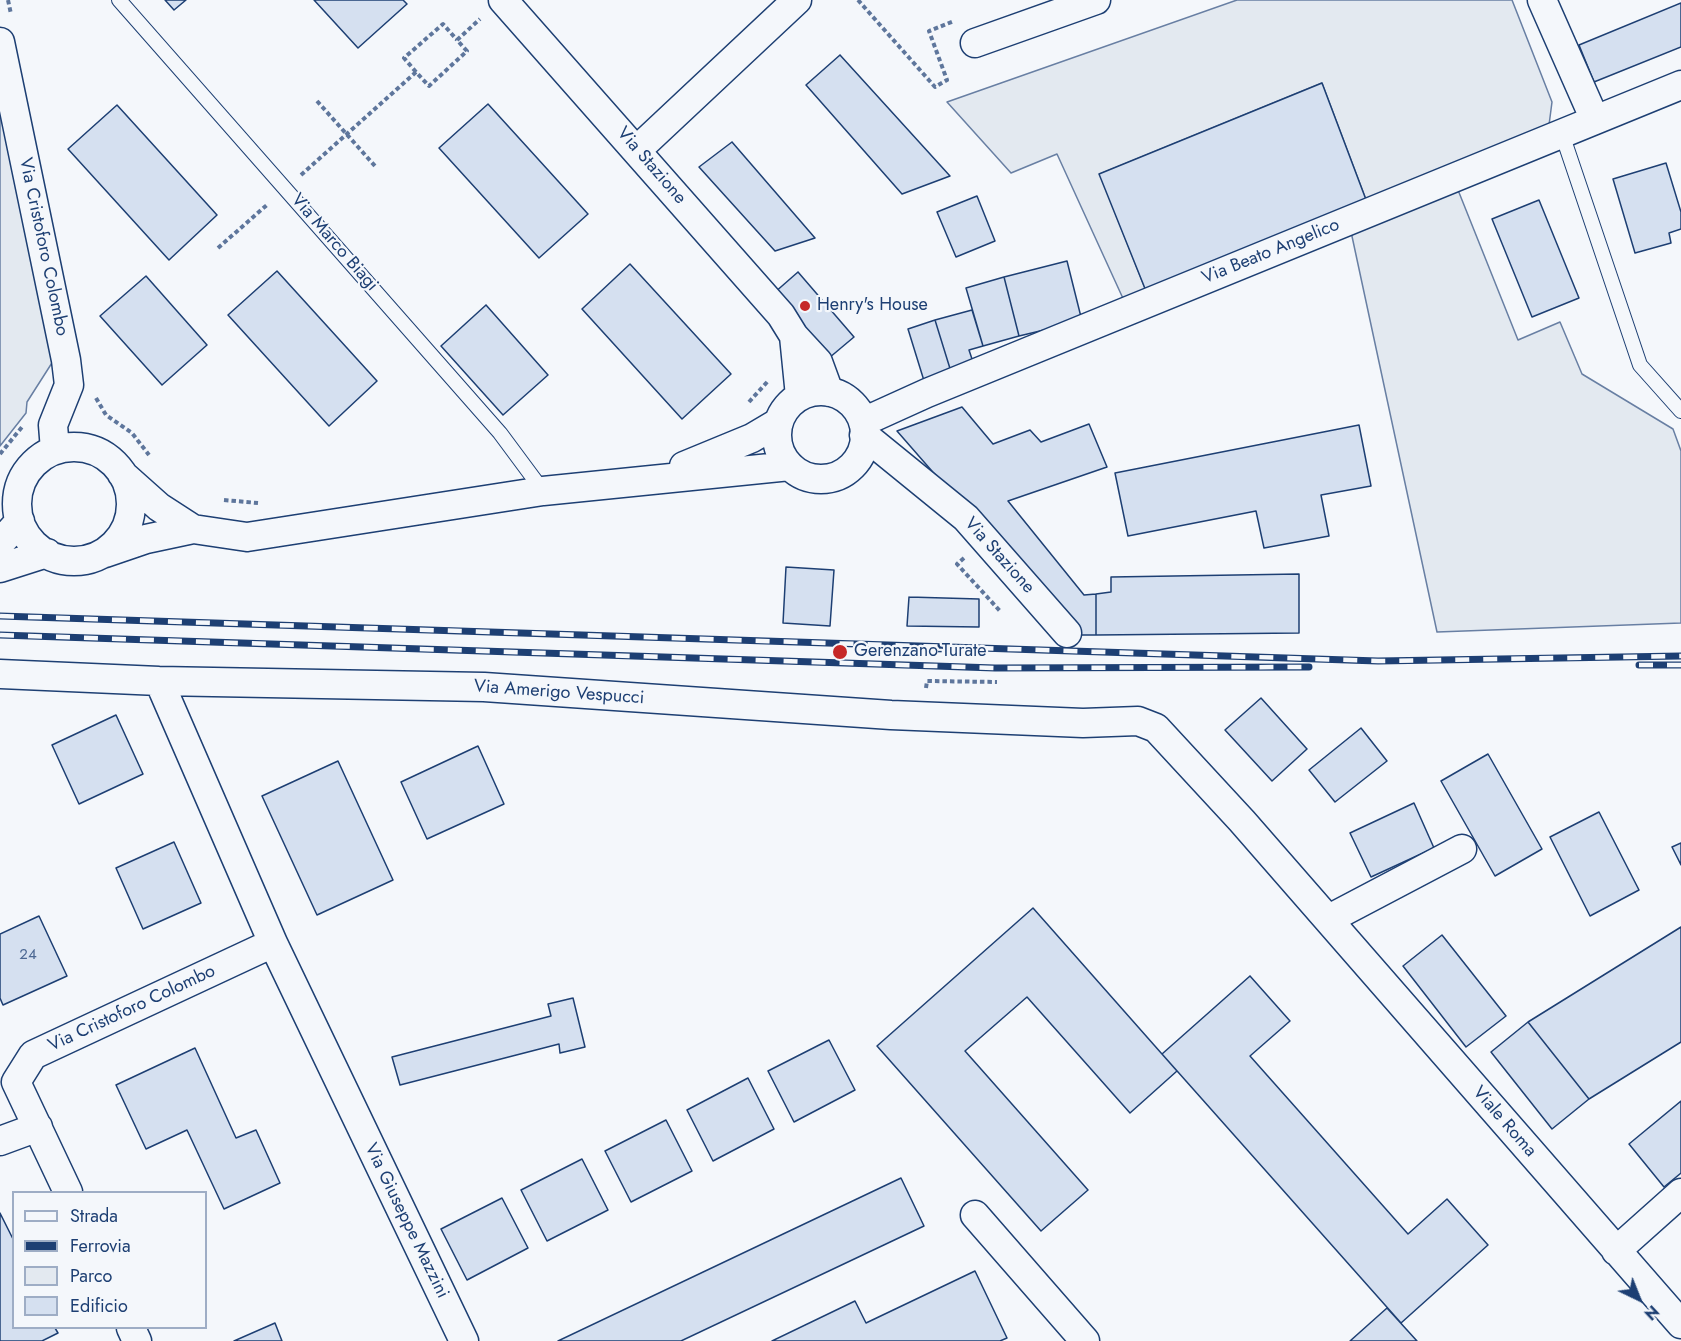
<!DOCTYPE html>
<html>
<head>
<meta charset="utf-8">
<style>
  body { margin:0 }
  #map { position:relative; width:1681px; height:1341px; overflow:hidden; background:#f4f7fb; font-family:Jost,sans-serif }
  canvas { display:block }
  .legend { position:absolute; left:12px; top:1191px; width:195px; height:138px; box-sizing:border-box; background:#f4f7fb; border:2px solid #9eadc5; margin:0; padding:8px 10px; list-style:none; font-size:18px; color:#1d3f73 }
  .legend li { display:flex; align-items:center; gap:12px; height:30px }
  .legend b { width:30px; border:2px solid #9eadc5 }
  .north { position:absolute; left:1609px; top:1269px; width:60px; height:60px; -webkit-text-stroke:4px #f4f7fb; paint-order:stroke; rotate:137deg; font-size:16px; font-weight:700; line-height:24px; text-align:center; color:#1d3f73 }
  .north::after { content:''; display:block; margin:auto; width:21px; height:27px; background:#1d3f73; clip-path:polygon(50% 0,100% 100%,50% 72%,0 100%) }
</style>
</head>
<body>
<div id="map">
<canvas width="1681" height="1341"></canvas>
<ul class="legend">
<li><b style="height:8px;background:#f4f7fb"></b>Strada</li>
<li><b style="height:8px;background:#1d3f73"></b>Ferrovia</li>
<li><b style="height:16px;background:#e3e9f0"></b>Parco</li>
<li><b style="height:16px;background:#d5e0f0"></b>Edificio</li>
</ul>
<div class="north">N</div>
</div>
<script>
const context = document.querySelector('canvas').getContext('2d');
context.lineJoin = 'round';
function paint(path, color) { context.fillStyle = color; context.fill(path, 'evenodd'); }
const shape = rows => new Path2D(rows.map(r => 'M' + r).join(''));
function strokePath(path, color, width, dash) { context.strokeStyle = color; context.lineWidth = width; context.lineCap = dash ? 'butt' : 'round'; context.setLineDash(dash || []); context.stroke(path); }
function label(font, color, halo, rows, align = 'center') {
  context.font = font + ' Jost,sans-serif'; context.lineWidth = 4.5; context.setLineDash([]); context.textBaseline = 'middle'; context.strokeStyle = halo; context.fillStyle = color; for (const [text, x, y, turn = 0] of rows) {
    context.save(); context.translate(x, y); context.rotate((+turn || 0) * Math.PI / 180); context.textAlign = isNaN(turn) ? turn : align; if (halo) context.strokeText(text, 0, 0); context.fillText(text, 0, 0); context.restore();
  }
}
const green = shape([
  [1237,0,1512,0,1552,102,1549,125,1368,205,1322,83,1100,174,1148,296,1126,305,1057,154,1011,173,947,102,1237,0],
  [0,112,2,112,57,355,27,402,26,413,0,446,0,112],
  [1456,185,1518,340,1560,322,1582,374,1673,429,1681,451,1681,623,1437,632,1350,227,1456,185]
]);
const building = shape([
  [165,0,186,0,174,10,165,0],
  [314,0,403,0,407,4,358,48,314,0],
  [1681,3,1681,47,1594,82,1579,45,1681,3],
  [840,55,950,176,902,194,806,85,840,55],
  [1322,83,1368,205,1148,296,1099,174,1322,83],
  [488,104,588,214,539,258,439,148,488,104],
  [117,105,217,215,169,260,68,149,117,105],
  [732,142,815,238,775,251,699,167,732,142],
  [1666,163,1681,212,1681,229,1669,233,1671,243,1635,253,1613,179,1666,163],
  [977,196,995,241,956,257,937,212,977,196],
  [1539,200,1579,298,1532,317,1492,219,1539,200],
  [1067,261,1082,321,1019,336,1004,277,1067,261],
  [630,264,731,374,682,419,582,309,630,264],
  [277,271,377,381,329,426,228,315,277,271],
  [798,272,854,337,829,358,774,293,798,272],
  [146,276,207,345,162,385,100,316,146,276],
  [1004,277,1019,336,983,346,966,288,1004,277],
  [486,305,548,375,503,415,441,346,486,305],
  [972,310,983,346,969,350,975,368,952,375,935,320,972,310],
  [935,320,952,375,925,384,908,329,935,320],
  [962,407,993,444,1030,430,1041,442,1089,424,1107,467,1008,501,1084,595,1096,594,1096,635,1075,635,897,431,962,407],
  [1359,425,1371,486,1321,495,1329,536,1264,548,1256,511,1128,536,1115,473,1359,425],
  [786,567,834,570,830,626,783,623,786,567],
  [1299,574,1299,633,1096,635,1096,594,1111,592,1111,577,1299,574],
  [909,597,979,599,979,627,907,626,909,597],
  [1261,698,1307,749,1272,781,1225,730,1261,698],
  [116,715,143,774,79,804,52,745,116,715],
  [1361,728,1387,761,1335,802,1309,770,1361,728],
  [478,746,504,804,427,839,401,782,478,746],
  [1488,754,1542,849,1495,876,1441,781,1488,754],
  [338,761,393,880,317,915,262,796,338,761],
  [1414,803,1434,848,1371,877,1350,833,1414,803],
  [1599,812,1639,890,1590,916,1550,837,1599,812],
  [174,842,201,903,143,929,116,868,174,842],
  [1681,843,1681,865,1672,847,1681,843],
  [1033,908,1177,1071,1130,1113,1027,997,965,1051,1088,1190,1041,1231,877,1046,1033,908],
  [39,916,67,976,3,1005,0,998,0,934,39,916],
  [1681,927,1681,1042,1589,1099,1528,1022,1681,927],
  [1442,935,1506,1016,1466,1047,1403,966,1442,935],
  [1250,976,1290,1021,1250,1056,1408,1234,1447,1199,1488,1245,1401,1323,1162,1054,1250,976],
  [573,998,585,1047,560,1053,559,1044,400,1085,392,1057,551,1016,548,1004,573,998],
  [1528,1022,1589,1099,1552,1129,1491,1052,1528,1022],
  [829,1040,855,1090,794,1122,768,1071,829,1040],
  [195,1048,236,1138,256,1130,280,1183,224,1209,187,1130,146,1149,116,1085,195,1048],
  [748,1078,774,1129,713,1161,687,1110,748,1078],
  [1681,1101,1681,1173,1664,1187,1629,1144,1681,1101],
  [666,1120,692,1171,631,1202,605,1151,666,1120],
  [582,1159,608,1210,547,1241,521,1190,582,1159],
  [901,1178,924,1226,681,1341,558,1341,901,1178],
  [502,1198,528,1248,467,1280,441,1229,502,1198],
  [0,1213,14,1241,14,1328,55,1328,58,1333,42,1341,0,1341,0,1213],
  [975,1271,1007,1338,1000,1341,772,1341,855,1301,866,1323,975,1271],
  [1387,1308,1417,1341,1350,1341,1387,1308],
  [275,1323,282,1341,234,1341,275,1323]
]);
const path = shape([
  [8,0,11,14],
  [858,0,935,87,947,80,929,31,954,21],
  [416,72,404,58,443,24,457,40],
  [317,101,375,166],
  [301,175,416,72,429,86,467,51,457,40,480,19],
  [218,248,268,204],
  [96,398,106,415,132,433,149,455],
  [749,402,768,381],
  [0,454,22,427],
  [224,500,258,503],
  [964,558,957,564,1000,611],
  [926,688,927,681,997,682]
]);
const service = shape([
  [119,0,500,433,543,491],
  [1562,134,1640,365,1681,411]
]);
const minor = shape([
  [503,0,781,315,794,336,800,396],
  [1542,0,1595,120],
  [0,42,66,360,69,385,53,425,55,450],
  [975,43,1096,0],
  [637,150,797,0],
  [794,336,818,362,829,392],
  '777 435a44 44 0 1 1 88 0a44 44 0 1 1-88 0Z',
  [863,422,927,393,1681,85],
  [864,435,966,518,1067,633],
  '17 504a57 57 0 1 1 114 0a57 57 0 1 1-114 0Z',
  [684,466,752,438,779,422],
  [122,474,159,507,193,529,247,537,543,491,790,466],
  [0,543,20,521],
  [105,553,146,539,193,529],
  [0,568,47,553],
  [0,674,159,681,484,687,891,715,1083,723,1138,721,1156,728,1242,821,1681,1324],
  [159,681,273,943,464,1341],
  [1329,919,1462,849],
  [0,1141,38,1127],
  [68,1192,16,1082,33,1055,273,943],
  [975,1215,1085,1341],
  [1616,1251,1681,1193],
  [131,1328,137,1341]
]);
const rail = shape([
  [0,616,1378,661,1681,656],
  [0,635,995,668,1309,667],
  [1639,665,1681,665]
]);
const markers = [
  [805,306,6,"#c62828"],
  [840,652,8,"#c62828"]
];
const numberNames = [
  ["24",28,955]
];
const streetNames = [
  ["Via Stazione",651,166,49],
  ["Via Marco Biagi",334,243,49],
  ["Via Cristoforo Colombo",43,247,78],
  ["Via Beato Angelico",1271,252,-22],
  ["Via Stazione",999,556,48],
  ["Via Amerigo Vespucci",559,693,4],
  ["Via Cristoforo Colombo",132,1009,-25],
  ["Viale Roma",1504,1122,49],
  ["Via Giuseppe Mazzini",406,1221,64]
];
const poiNames = [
  ["Henry's House",817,306],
  ["Gerenzano-Turate",854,652]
];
paint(green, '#e3e9f0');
strokePath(green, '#687fa3', 1.5);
paint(building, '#d5e0f0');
strokePath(building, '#1d3f73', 1.5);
strokePath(service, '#1d3f73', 16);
strokePath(minor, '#1d3f73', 31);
strokePath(path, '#5e769c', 4, [4.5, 3]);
strokePath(service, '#f4f7fb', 14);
strokePath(minor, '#f4f7fb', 28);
strokePath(rail, '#1d3f73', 7);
strokePath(rail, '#f4f7fb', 4.5, [14]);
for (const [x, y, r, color] of markers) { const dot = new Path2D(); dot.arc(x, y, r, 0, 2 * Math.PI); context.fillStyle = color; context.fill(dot); strokePath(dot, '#f4f7fb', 2); }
label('15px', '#4b6792', null, numberNames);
label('18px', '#1d3f73', '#f4f7fb', streetNames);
label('18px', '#1d3f73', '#f4f7fb', poiNames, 'left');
</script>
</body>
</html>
